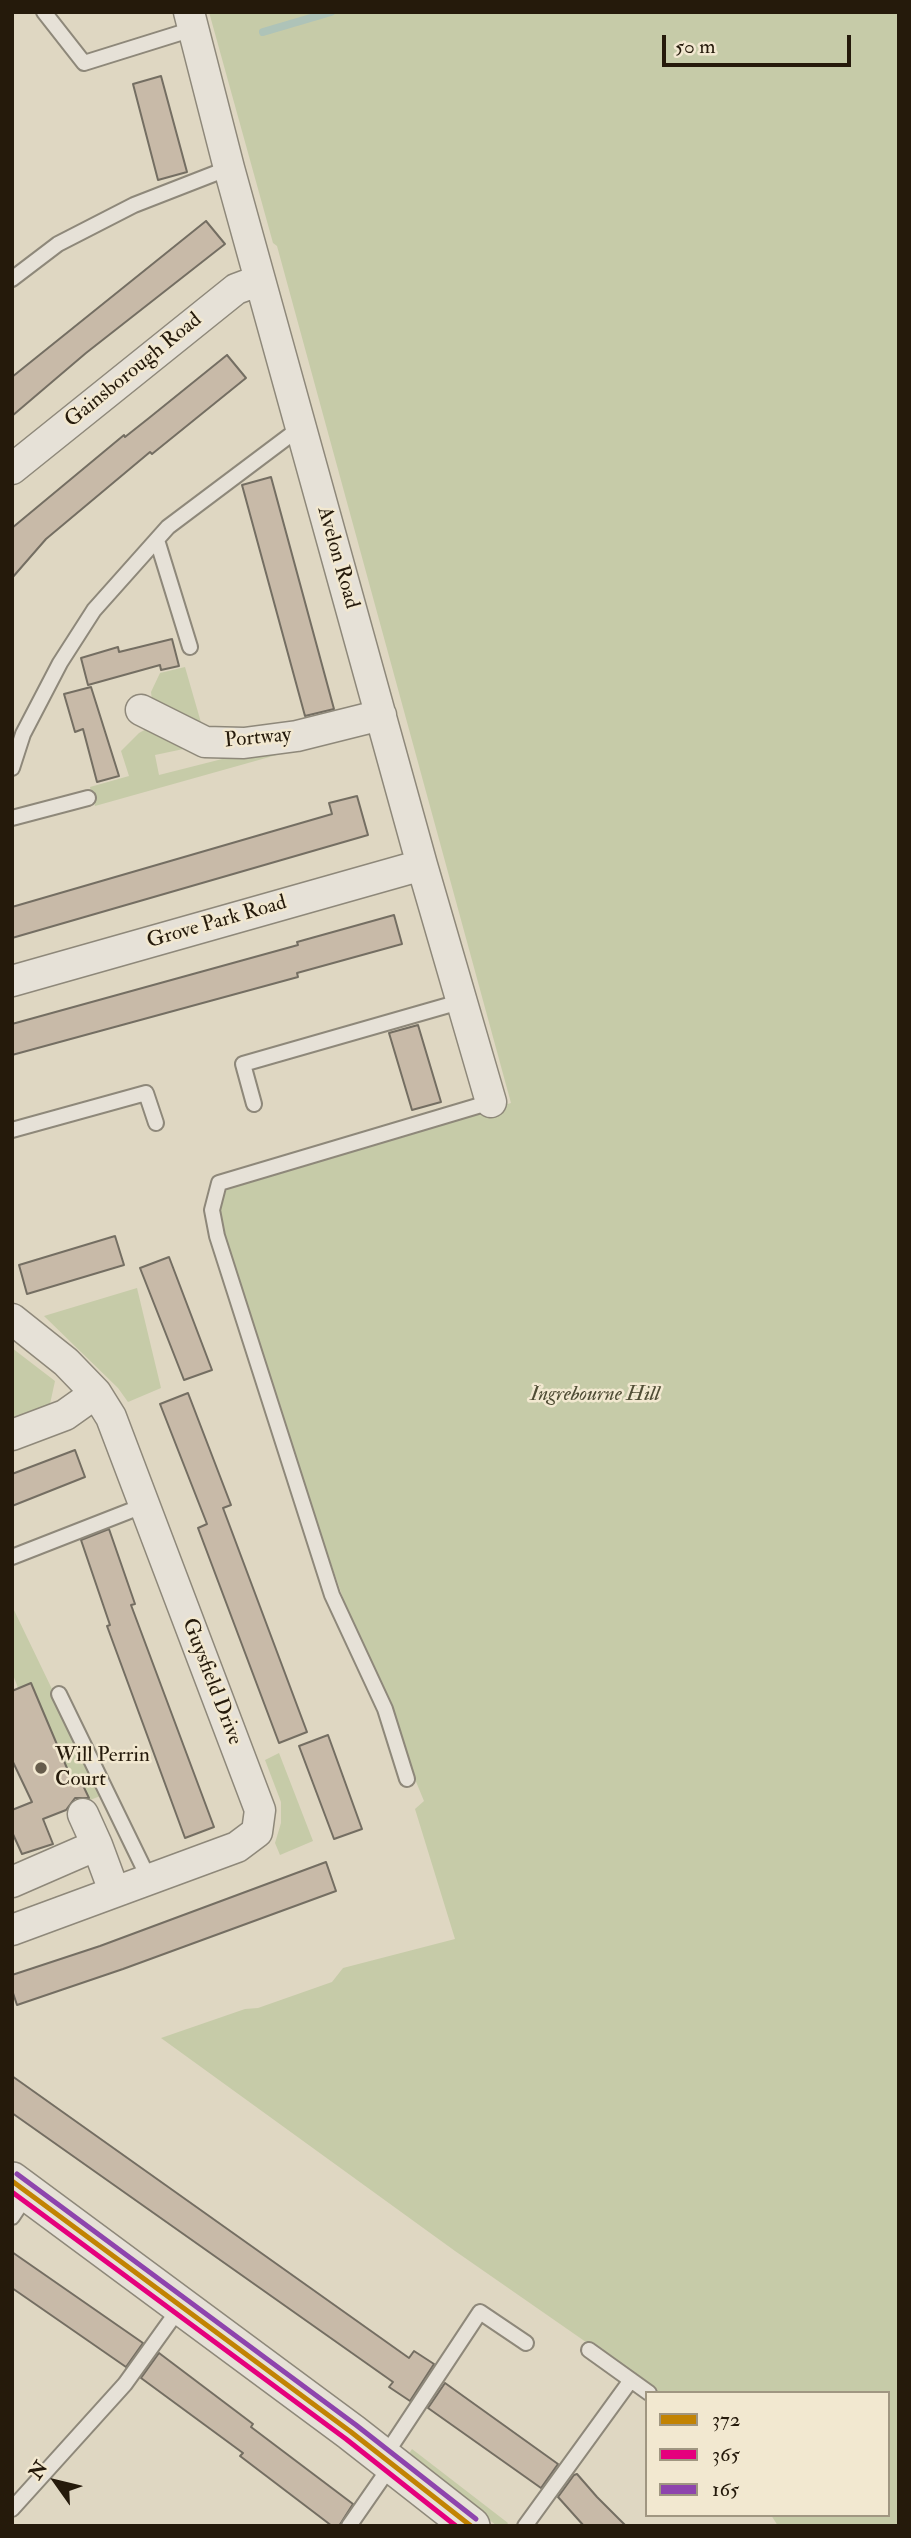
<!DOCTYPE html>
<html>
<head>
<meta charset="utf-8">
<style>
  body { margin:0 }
  #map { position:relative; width:911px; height:2538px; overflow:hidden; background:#dfd7c2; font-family:"IM FELL Double Pica",serif }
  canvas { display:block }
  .frame { position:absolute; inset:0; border:14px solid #251a0b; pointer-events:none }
  .legend { position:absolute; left:645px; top:2391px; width:245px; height:126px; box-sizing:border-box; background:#f2e8d0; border:2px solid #a09681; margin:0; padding:9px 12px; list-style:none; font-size:21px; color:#251a0b }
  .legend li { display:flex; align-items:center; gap:14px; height:35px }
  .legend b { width:35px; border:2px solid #a09681 }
  .north { position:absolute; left:21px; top:2447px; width:70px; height:70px; -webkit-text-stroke:5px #f2e8d0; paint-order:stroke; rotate:304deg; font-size:19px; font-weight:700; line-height:28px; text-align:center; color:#251a0b }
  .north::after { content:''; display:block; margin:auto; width:24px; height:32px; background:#251a0b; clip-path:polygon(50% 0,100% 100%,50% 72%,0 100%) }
  .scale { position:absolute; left:662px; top:35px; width:189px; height:32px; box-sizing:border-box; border:4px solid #251a0b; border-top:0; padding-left:9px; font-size:21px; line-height:24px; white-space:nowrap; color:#251a0b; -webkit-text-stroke:5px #f2e8d0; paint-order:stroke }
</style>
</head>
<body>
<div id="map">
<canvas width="911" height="2538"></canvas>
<div class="frame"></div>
<ul class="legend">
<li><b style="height:9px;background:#c28303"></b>372</li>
<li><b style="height:9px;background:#e5007d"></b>365</li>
<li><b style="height:9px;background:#8e44ad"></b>165</li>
</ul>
<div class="north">N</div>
<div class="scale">50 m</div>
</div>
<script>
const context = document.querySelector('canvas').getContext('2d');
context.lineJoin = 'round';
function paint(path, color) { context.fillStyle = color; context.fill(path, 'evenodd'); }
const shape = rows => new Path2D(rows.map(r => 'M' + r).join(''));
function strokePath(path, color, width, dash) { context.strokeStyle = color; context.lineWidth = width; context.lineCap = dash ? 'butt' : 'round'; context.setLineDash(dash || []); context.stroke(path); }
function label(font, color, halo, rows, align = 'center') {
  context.font = font + ' "IM FELL Double Pica",serif'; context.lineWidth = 5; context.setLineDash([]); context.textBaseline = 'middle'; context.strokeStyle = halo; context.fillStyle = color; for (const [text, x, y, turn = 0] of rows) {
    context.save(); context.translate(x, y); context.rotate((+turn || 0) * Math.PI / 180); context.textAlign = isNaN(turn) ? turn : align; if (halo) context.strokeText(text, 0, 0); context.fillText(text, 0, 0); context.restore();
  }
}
const green = shape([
  [209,12,899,12,899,2526,778,2526,771,2515,888,2515,888,2393,654,2393,642,2381,455,2251,161,2038,245,2009,258,2008,332,1982,343,1968,455,1939,415,1809,424,1801,361,1649,324,1544,217,1210,229,1185,511,1103,277,246,273,243],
  [185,667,202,726,152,700,151,692,160,673],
  [150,727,193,747,155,755,159,775,234,756,362,731,95,806,90,787,129,776,121,751,139,733],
  [137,1288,161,1388,128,1402,118,1388,44,1316],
  [12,1348,55,1381,50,1404,14,1417],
  [12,1606,103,1795,90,1800,80,1777,72,1780,31,1683,18,1688,12,1672],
  [279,1753,313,1841,280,1855,275,1843,281,1823,281,1802,265,1760],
  [412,2449,508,2523,506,2526,497,2526,408,2455]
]);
const stream = shape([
  [263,32,331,12]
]);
const building = shape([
  [161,76,187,172,158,180,133,84,161,76],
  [206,221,225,244,86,353,12,416,12,377,206,221],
  [227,355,246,378,152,454,150,452,46,539,12,578,12,528,124,435,125,437,149,418,227,355],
  [271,477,334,709,305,716,242,485,271,477],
  [172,639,179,666,161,670,160,665,88,685,81,658,118,647,119,652,172,639],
  [91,687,119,776,97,782,83,729,75,732,64,694,91,687],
  [357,796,368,835,12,938,12,907,332,814,329,803,357,796],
  [394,915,402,944,297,973,298,977,12,1055,12,1024,298,945,297,942,394,915],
  [418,1025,441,1102,412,1110,389,1033,418,1025],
  [115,1236,124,1265,27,1294,19,1265,115,1236],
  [169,1257,212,1370,184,1380,140,1268,169,1257],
  [188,1393,231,1505,223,1508,307,1732,279,1743,198,1528,207,1524,160,1404,188,1393],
  [75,1450,85,1477,12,1506,12,1474,75,1450],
  [109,1529,135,1604,131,1605,214,1827,185,1838,107,1626,110,1625,81,1540,109,1529],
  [31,1683,72,1780,79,1777,89,1798,75,1798,66,1810,43,1819,53,1844,22,1854,12,1832,12,1810,32,1802,12,1760,12,1691,31,1683],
  [328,1735,362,1829,334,1839,299,1746,328,1735],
  [326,1862,336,1891,123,1969,17,2005,12,1990,12,1975,100,1946,326,1862],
  [12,2076,409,2358,414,2351,434,2364,410,2401,389,2387,393,2382,12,2113,12,2076],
  [12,2252,143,2343,126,2367,12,2288,12,2252],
  [159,2353,253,2424,251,2427,353,2504,339,2526,332,2526,240,2456,243,2453,141,2378,159,2353],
  [445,2383,558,2464,541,2488,428,2408,445,2383],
  [577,2474,597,2497,626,2526,584,2526,558,2497,574,2475,577,2474]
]);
const service = shape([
  [44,12,84,63,193,29],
  [12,279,58,244,134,205,229,168],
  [157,540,190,647],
  [12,768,23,734,60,663,94,610,168,527,301,427],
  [12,818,88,798],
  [254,1104,243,1064,463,1001],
  [12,1130,146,1093,156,1123],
  [12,1557,145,1505],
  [59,1694,149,1879],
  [407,1779,385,1709,332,1595,217,1236,212,1210,219,1183,491,1102],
  [12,2217,28,2193],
  [589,2350,649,2393],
  [384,2457,480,2312,526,2343],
  [12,2509,125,2384,181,2306],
  [349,2526,392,2464],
  [525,2526,631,2380]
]);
const minor = shape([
  [189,12,229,168,422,865,491,1102],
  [12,469,236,289,260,280],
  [141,710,205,742,244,743,297,736,381,715],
  [12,981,422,865],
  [12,1319,66,1362,96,1393,111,1417,260,1810,257,1832,237,1847,12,1930],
  [12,1435,65,1415,96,1393],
  [83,1814,97,1845],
  [12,1882,97,1845,114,1891]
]);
const tertiary = shape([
  [12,2181,351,2432,471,2526]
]);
const bus1 = shape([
  [12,2181,351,2432,471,2526]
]);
const bus2 = shape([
  [12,2192,346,2439,456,2526]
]);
const bus3 = shape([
  [17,2174,356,2425,476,2519]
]);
const markers = [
  [41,1768,7,"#665c4b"]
];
const streetNames = [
  ["Gainsborough Road",134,371,-39],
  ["Avelon Road",337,558,74],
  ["Portway",258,739,-5],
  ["Grove Park Road",217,923,-16],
  ["Guysfield Drive",211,1682,69]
];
const parkNames = [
  ["Ingrebourne Hill",595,1395]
];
const poiNames = [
  ["Will Perrin",55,1756],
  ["Court",55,1780]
];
paint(green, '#c6cba8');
strokePath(stream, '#aec3b8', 8);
paint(building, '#c8baa8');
strokePath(building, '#746e62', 2);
strokePath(service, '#8e887a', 18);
strokePath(minor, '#8e887a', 33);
strokePath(tertiary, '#8e887a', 40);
strokePath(service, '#e6e1d7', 14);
strokePath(minor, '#e6e1d7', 30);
strokePath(tertiary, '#e6e1d7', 37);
strokePath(bus1, '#c28303', 5);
strokePath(bus2, '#e5007d', 5);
strokePath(bus3, '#8e44ad', 5);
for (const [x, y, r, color] of markers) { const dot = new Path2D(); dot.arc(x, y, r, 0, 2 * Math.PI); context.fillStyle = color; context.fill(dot); strokePath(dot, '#f2e8d0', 2.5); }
label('21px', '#251a0b', '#f2e8d0', streetNames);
label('italic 21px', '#4f4c34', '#f2e8d0', parkNames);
label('21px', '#251a0b', '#f2e8d0', poiNames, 'left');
</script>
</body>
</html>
